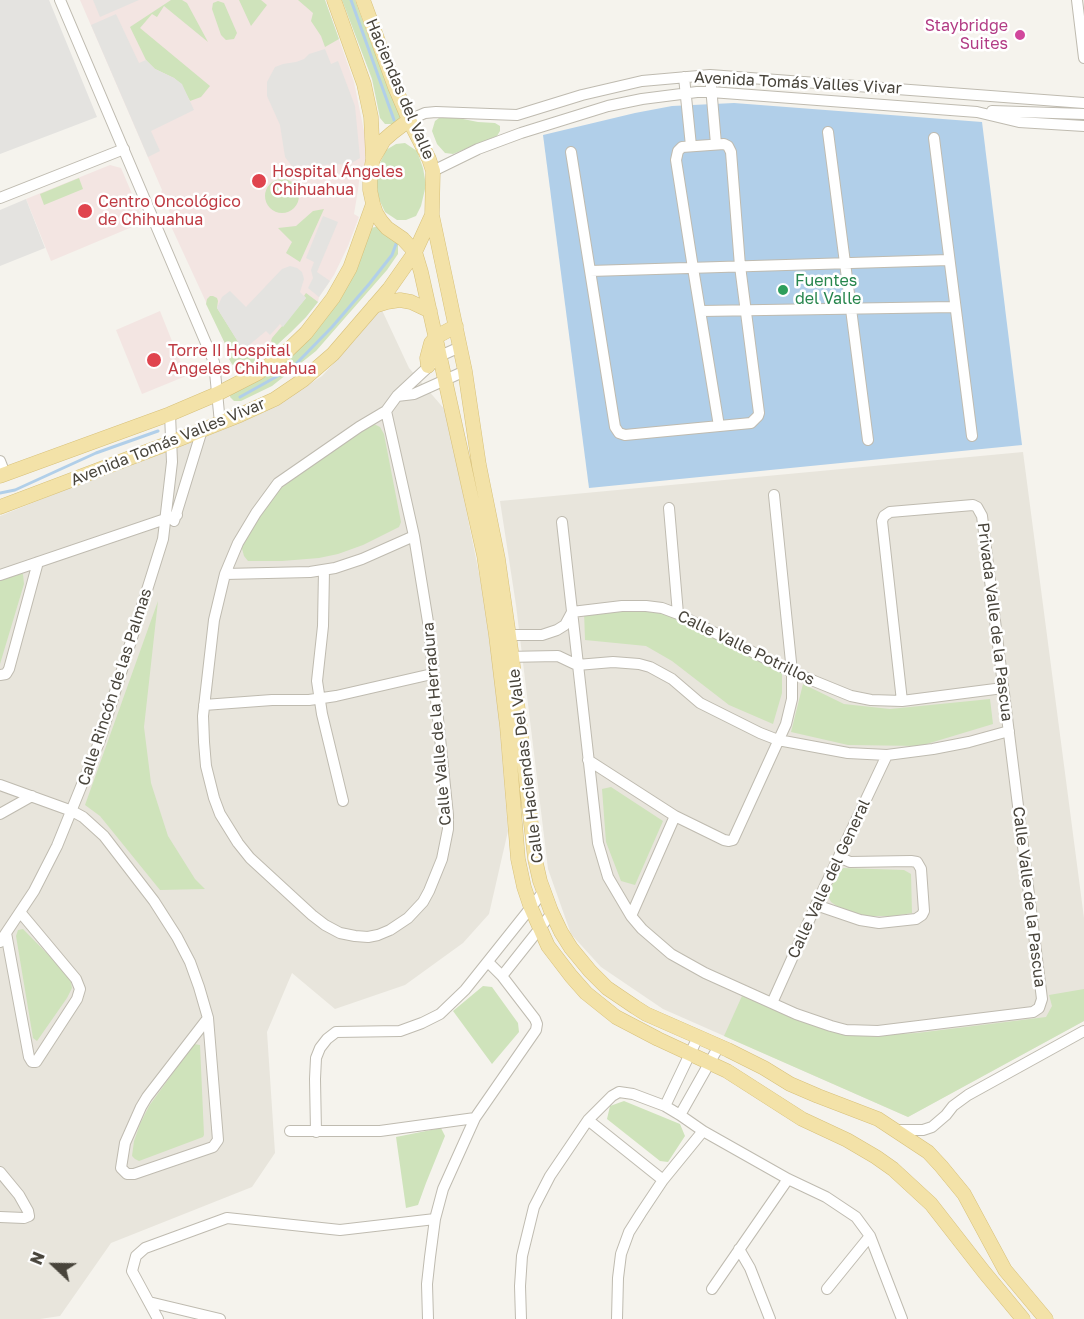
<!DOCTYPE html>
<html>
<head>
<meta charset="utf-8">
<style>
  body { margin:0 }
  #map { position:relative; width:1084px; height:1319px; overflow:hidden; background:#f5f3ed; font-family:"Golos Text",sans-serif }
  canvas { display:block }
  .north { position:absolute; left:24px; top:1235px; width:60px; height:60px; -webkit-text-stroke:4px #fff; paint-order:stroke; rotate:292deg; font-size:16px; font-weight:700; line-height:24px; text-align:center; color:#48443b }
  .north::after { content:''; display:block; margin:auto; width:21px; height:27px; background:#48443b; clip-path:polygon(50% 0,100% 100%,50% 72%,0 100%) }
</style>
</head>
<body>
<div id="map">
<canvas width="1084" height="1319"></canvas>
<div class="north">N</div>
</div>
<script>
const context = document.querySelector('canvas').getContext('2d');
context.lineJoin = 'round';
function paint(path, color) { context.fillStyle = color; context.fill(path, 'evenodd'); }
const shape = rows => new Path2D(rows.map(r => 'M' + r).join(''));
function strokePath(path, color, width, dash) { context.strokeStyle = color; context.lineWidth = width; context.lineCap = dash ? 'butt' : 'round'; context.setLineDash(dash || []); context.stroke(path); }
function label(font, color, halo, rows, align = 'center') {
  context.font = font + ' "Golos Text",sans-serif'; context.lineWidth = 5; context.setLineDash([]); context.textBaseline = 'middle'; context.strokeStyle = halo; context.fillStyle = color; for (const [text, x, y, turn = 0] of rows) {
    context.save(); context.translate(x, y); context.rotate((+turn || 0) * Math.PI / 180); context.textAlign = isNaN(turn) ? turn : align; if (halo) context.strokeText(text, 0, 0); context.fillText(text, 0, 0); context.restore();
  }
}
const residential = shape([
  [381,308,409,368,446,411,493,642,508,831,489,914,463,943,405,985,335,1009,292,973,267,1032,275,1153,252,1187,111,1243,60,1316,40,1319,0,1319,0,516,280,403,322,376,356,339],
  [1023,452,1084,918,1084,1021,908,1117,663,1009,601,967,571,934,548,869,516,605,500,501]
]);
const medical = shape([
  [80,0,325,0,354,82,365,136,366,171,360,173,358,190,354,214,359,217,348,246,334,275,319,297,318,302,306,317,291,332,262,357,247,367,241,368,235,367,232,364,229,359,230,354,170,224,174,222,161,193,162,190],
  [110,165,121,168,144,222,51,261,26,199],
  [160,311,186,376,142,394,116,330]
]);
const green = shape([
  [171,0,182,0,187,3,208,42,164,6,157,17,152,14,140,28,210,86,201,97,190,101,181,84,174,78,155,69,146,60,130,27],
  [239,0,261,0,267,5,251,26],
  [298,0,325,0,339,39,325,47,321,36,311,21,313,13],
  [342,0,355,0,371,43,399,106,402,116,399,121,395,124,385,124,380,118,372,79],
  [218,1,224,3,237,33,234,39,226,40,221,35,212,9,213,3],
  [443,115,478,122,495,123,500,126,500,131,497,136,453,154,445,153,437,144,432,131,435,121],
  [405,143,417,151,423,168,426,185,421,206,416,216,406,220,397,220,385,212,378,197,376,177,380,163,386,150,396,144],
  [79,178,83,189,44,205,40,194],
  '265 196a17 17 0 1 1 34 0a17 17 0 1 1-34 0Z',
  [324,209,300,262,286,253,292,242,278,228,296,226,313,211],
  [379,226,398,244,398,254,387,270,316,351,272,386,241,401,234,401,230,397,231,391,308,334,371,228],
  [306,293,318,302,306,317,291,332,277,345,274,345,271,341,272,338,306,298,304,296],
  [210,296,213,296,217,298,218,301,217,308,244,351,247,354,259,349,262,357,247,367,241,368,235,367,232,364,229,359,230,354,206,304,207,299],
  [374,424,380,427,384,434,401,522,399,527,363,545,338,554,319,558,282,561,248,561,244,556,241,545,251,527,280,489,342,443],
  [18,572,23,574,24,584,0,664,0,579],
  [158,601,144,727,151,783,168,836,195,879,205,889,160,890,100,816,85,805],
  [642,607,674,615,782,672,782,693,773,724,729,705,672,661,646,646,585,640,584,611],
  [803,684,844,704,890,709,990,699,993,724,920,746,848,745,791,732],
  [611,787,663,821,635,885,621,881,606,842,602,789],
  [843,868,904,870,911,874,912,913,893,916,867,916,841,909,831,902,828,896,835,878],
  [23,929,70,977,72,988,67,998,37,1041,33,1038,16,936,18,930],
  [483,986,492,987,518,1023,519,1032,492,1064,453,1011],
  [1084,989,1084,1021,908,1117,724,1036,742,996,821,1027,863,1036,917,1033,1046,1017,1052,1006,1049,995],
  [194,1044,200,1045,204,1135,203,1137,139,1161,135,1159,132,1156,134,1141,140,1124,149,1106],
  [624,1101,680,1124,685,1136,668,1162,660,1161,607,1119,610,1106],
  [441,1128,445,1136,426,1183,418,1205,406,1208,396,1137]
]);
const parking = shape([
  [0,0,49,0,97,117,0,154],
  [93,0,139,0,100,17],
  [116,14,139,63,146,60,155,69,174,78,182,84,194,110,151,131,160,151,148,157,91,25],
  [325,49,331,64,338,61,355,106,360,158,350,164,292,166,285,157,280,125,267,96,267,82,275,67,283,64,296,62,304,59,309,54],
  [26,199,45,248,0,266,0,210],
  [323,216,338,222,317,272,330,281,319,297,308,288,313,278,311,270,314,262,306,258],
  [290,266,297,268,302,272,304,279,300,292,306,298,283,327,280,324,270,335,266,331,243,350,217,308,222,297,230,291,246,307,282,269]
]);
const water = shape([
  [734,103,982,122,1022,445,589,488,543,135,635,113,672,106]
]);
const stream = shape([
  [351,0,394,120],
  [240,397,292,368,332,327,370,283,392,255,396,244],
  [0,493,15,490,96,453,158,431]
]);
const minor = shape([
  [60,0,214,362,220,423],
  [1077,0,1084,58],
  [710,75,716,144],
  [684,77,691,146],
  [992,111,1084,114],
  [409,120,425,113,436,112,517,115,582,95,642,81,710,75,1084,103],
  [828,132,868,440],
  [934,138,972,436],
  [571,152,615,427,619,433,625,435,751,423,758,416,759,413,740,266,731,152,728,146,724,144,682,147,678,151,676,160,693,268,719,426],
  [433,171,478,149,521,133,608,106,642,99,697,92,711,92,977,112,1019,122,1084,126],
  [0,198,124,149],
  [590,271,949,260],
  [701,311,955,307],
  [397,396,414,394,465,371],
  [386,411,414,536,428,622,448,815,448,829,442,859,429,891,423,902,408,918,390,930,378,935,368,937,355,936,340,933,325,925,312,915,250,858,238,843,220,814,214,798,206,766,204,742,203,716,214,620,225,574,238,543,256,513,278,483,359,427,386,411,397,396,440,356,460,347],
  [0,461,5,474],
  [669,508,678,614],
  [174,521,202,430],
  [562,522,598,843,608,877,631,916,642,929,671,954,705,973,796,1014,831,1026,846,1030,878,1031,1033,1012,1039,1008,1042,999,982,516,977,507,973,505,890,512,884,516,882,521,902,701],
  [324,570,323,626,317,681,322,714,343,801],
  [225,574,310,572,335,568,362,559,414,536],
  [0,575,177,515],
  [501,635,542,635,557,630,565,625,572,612,622,606,646,606,662,608,678,614,792,672,851,696,871,700,902,701,1003,688],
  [505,657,558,656,577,665,613,662,639,664,650,667,672,679,700,703,760,733,778,740,848,753,887,755,933,749,969,742,1009,731],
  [0,675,6,674,9,669,38,562],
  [204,705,272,700,309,700,336,696,432,674],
  [588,760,675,816,724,840,729,841,733,840,786,724,792,699,792,672,774,495],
  [0,785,72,811,83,817,104,836,154,901,177,937,190,962,199,987,208,1018,218,1140,213,1147,134,1174,127,1174,121,1168,125,1143,141,1107,147,1097,208,1018],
  [0,814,32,796],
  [816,905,860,920,879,923,916,919,922,915,924,911,921,869,917,862,911,861,850,862,839,857],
  [631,916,675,816],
  [6,933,29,1057,32,1062,36,1062,77,999,80,989,76,979,20,912],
  [0,942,34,891,57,846,100,740,163,539,172,462,170,414],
  [502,976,552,913],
  [772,1003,816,905,887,755],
  [665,1106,698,1037],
  [680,1115,719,1046],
  [588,1120,663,1180],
  [896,1130,923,1130,932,1127,946,1115,953,1106,968,1095,1084,1031],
  [290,1131,380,1131,475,1118],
  [316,1132,315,1079,316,1058,320,1048,327,1039,336,1032,400,1031,422,1023,440,1014,465,990,544,891],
  [0,1172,19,1195,28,1211,29,1216,24,1218,0,1217],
  [739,1249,750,1268,770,1319],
  [712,1289,788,1179],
  [827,1289,870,1236],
  [149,1302,220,1319],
  [158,1319,132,1271,136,1256,145,1248,227,1218,340,1230,435,1219],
  [428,1319,427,1284,430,1257,435,1219,443,1189,475,1118,536,1030,537,1024,535,1019,502,976,488,962],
  [521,1319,520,1286,522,1256,534,1207,550,1176,588,1120,612,1096,619,1092,633,1094,665,1106,680,1115,703,1131],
  [617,1319,618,1278,621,1254,629,1232,641,1213,663,1180,703,1131,788,1179,826,1197,856,1217,870,1236,902,1319]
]);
const major = shape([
  [363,0,395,87,409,120,429,159,433,171,432,215,465,371,479,465,498,559,512,657,535,859,540,881,551,911,561,932,571,948,590,971,607,988,635,1007,646,1014,728,1050,764,1068,790,1084,818,1096,878,1119,928,1152,941,1166,964,1194,1005,1270,1046,1319],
  [373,159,384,140,392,133,409,120],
  [373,204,376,213,381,221,387,228,403,239,415,252,421,272,484,555,496,635,507,726,518,859,524,887,531,908,548,946,571,976,586,993,616,1017,658,1039,727,1071,802,1119,847,1140,876,1157,893,1169,931,1204,984,1272,1023,1319],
  [374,306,387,302,400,300,411,302,430,311],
  [428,366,427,358,431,343,436,337,456,326],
  [0,476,170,414,217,394,258,373,283,355,306,333,333,298,350,268,373,204,370,190,370,177,373,159,371,117,364,84,334,0],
  [0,507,172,442,240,415,275,399,303,380,333,354,389,289,415,252,432,215]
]);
const markers = [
  [1020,35,6,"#d1479c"],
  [259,181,8,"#e0444e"],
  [85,211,8,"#e0444e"],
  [783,290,6,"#2e9e5b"],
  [154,360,8,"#e0444e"]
];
const hotelNames = [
  ["Staybridge",1008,26],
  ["Suites",1008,44]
];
const streetNames = [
  ["Avenida Tomás Valles Vivar",798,83,3],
  ["Haciendas del Valle",400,89,67],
  ["Avenida Tomás Valles Vivar",168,442,-22],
  ["Privada Valle de la Pascua",995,622,83],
  ["Calle Valle Potrillos",746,648,26],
  ["Calle Rincón de las Palmas",115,687,-72],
  ["Calle Valle de la Herradura",437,724,-95],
  ["Calle Haciendas Del Valle",526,766,-97],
  ["Calle Valle del General",829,879,-65],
  ["Calle Valle de la Pascua",1029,897,83]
];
const healthNames = [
  ["Hospital Ángeles",272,172],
  ["Chihuahua",272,190],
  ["Centro Oncológico",98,202],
  ["de Chihuahua",98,220],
  ["Torre II Hospital",168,351],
  ["Angeles Chihuahua",168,369]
];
const leisureNames = [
  ["Fuentes",795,281],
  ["del Valle",795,299]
];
paint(residential, '#e8e5dc');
paint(medical, '#f3e5e2');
paint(green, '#cfe3bb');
paint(parking, '#e4e3e0');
paint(water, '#b1cfe9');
strokePath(stream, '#b1cfe9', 3);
strokePath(minor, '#bfbbb0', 12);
strokePath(major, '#d7c079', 15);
strokePath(minor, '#fff', 10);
strokePath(major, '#f3e2a8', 14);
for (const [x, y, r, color] of markers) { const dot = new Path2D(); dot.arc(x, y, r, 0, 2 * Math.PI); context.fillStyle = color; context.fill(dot); strokePath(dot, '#fff', 2); }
label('16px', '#b23c85', '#fff', hotelNames, 'right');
label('16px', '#48443b', '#fff', streetNames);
label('16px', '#be3a42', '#fff', healthNames, 'left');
label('16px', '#27864d', '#fff', leisureNames, 'left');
</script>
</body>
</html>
